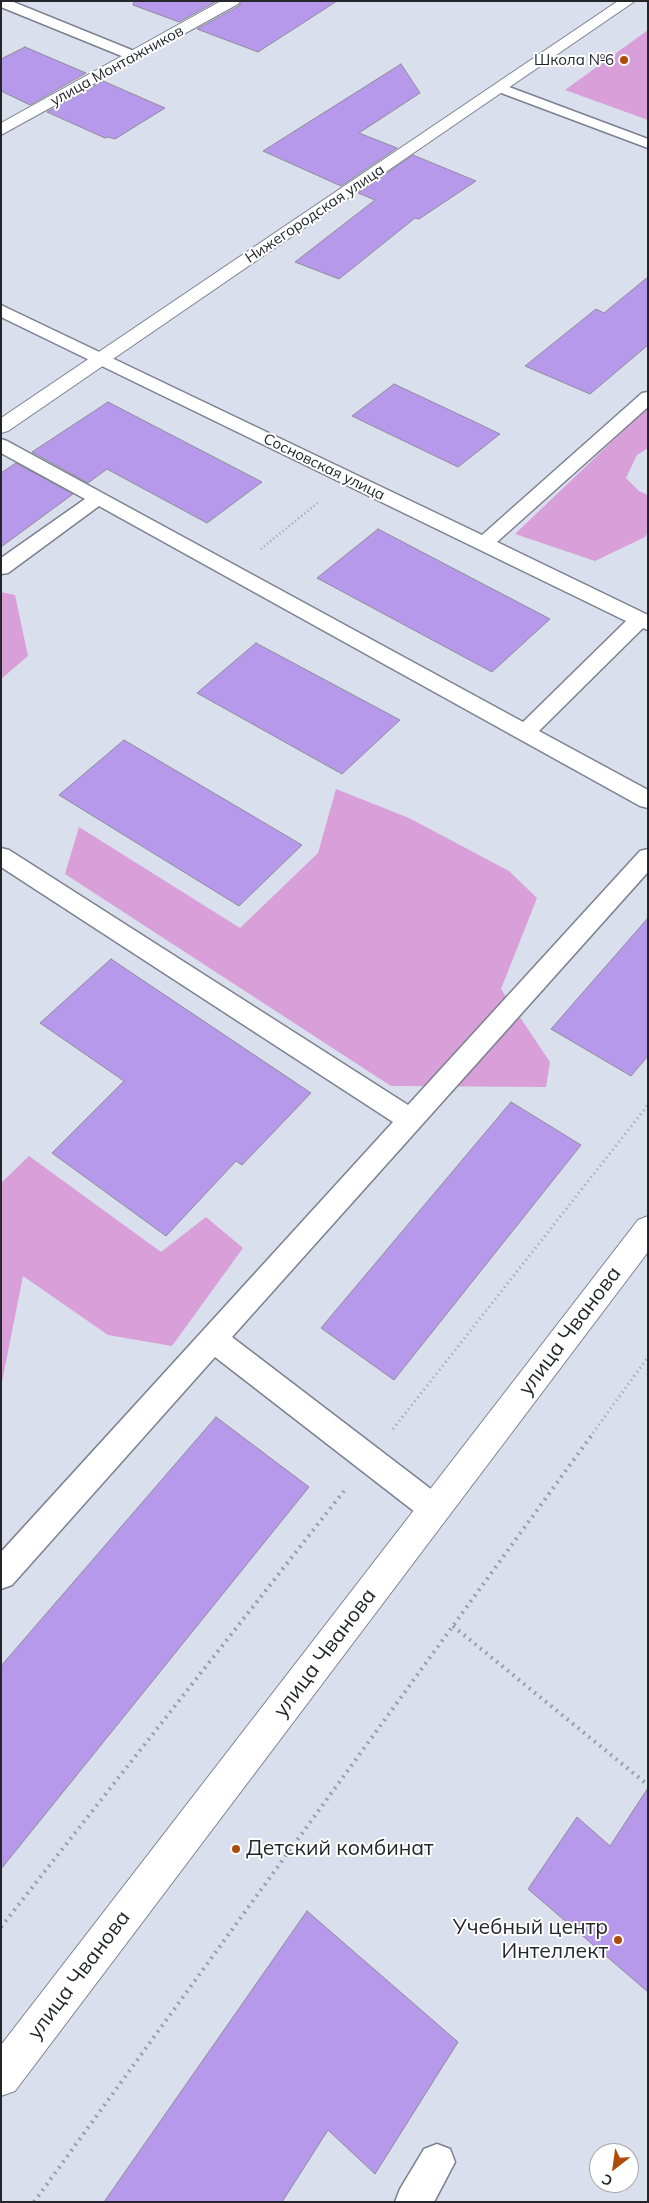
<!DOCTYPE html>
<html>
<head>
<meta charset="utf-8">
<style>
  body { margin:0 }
  #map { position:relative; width:649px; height:2203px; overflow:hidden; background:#dadfee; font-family:Mulish,sans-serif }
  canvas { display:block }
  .frame { position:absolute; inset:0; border:2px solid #24262c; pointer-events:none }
  .north { position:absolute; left:589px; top:2143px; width:50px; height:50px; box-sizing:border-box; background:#fff; border:1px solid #a7a8ab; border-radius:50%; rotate:210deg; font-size:14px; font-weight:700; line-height:20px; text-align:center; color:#24262c }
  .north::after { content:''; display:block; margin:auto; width:18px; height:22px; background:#ad4c08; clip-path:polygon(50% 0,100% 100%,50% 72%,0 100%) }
</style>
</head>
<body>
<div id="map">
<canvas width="649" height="2203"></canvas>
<div class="frame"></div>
<div class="north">С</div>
</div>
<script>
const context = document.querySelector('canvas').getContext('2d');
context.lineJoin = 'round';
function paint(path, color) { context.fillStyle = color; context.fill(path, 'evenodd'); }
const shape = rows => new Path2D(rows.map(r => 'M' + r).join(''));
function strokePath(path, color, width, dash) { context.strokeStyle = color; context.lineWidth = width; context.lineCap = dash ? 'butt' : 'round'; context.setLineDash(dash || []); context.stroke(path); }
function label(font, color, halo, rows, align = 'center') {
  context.font = font + ' Mulish,sans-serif'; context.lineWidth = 4; context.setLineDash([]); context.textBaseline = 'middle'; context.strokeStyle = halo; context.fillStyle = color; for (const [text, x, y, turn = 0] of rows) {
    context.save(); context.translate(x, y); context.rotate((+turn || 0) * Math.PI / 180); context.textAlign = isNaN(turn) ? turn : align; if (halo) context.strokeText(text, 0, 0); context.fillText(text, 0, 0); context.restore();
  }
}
const green = shape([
  [648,30,648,120,565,90],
  [648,407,648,448,637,455,626,478,639,491,648,495,648,532,645,537,595,561,515,534],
  [1,592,15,595,28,656,1,679],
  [336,789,409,818,509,871,537,898,501,989,550,1062,546,1087,391,1086,65,874,79,827,240,928,318,853],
  [29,1156,161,1252,206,1217,243,1248,172,1346,108,1335,23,1276,1,1387,1,1183]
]);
const building = shape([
  [134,1,217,1,179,22,133,5,134,1],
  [242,1,337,1,258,52,197,29,239,6,242,1],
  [25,47,86,73,30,105,1,91,1,59,25,47],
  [401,64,420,93,359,133,397,148,341,186,263,151,401,64],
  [103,81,165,108,115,139,108,137,105,138,47,112,103,81],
  [413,155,476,181,419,219,415,218,339,279,295,262,375,200,358,193,413,155],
  [648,277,648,345,590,394,525,366,596,309,604,313,648,277],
  [394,384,473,421,500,434,458,467,352,416,394,384],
  [108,402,262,482,207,523,107,469,88,483,32,452,108,402],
  [16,463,73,494,1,547,1,473,16,463],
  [378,529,550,619,492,672,317,578,378,529],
  [256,643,400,720,342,774,197,693,256,643],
  [124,740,302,845,239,906,59,795,124,740],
  [648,918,648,1056,631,1076,551,1029,648,918],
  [111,959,311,1093,242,1165,236,1161,166,1236,52,1153,124,1081,40,1023,111,959],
  [511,1102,581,1145,394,1380,321,1328,511,1102],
  [216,1417,309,1487,1,1869,1,1666,216,1417],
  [648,1788,648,1992,528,1889,577,1817,610,1846,648,1788],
  [307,1911,458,2042,375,2174,328,2130,282,2202,104,2202,307,1911]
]);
const pathFar2 = shape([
  [261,549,320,501]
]);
const pathFar1 = shape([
  [393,1429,648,1105],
  [590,1437,648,1357]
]);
const path = shape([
  [453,1626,648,1785],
  [1,1927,344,1491],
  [34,2202,591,1436]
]);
const lane = shape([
  [1,1,11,1,139,53,141,56,139,59,129,59,1,7,1,1],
  [501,84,648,139,648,148,496,91,494,88,496,85,501,84],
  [1,305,482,535,642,393,648,392,648,407,497,542,648,615,648,630,643,628,539,731,648,790,648,808,640,806,99,506,8,573,1,574,1,558,85,499,1,453,1,439,7,441,523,722,626,621,1,317,1,305],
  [1,848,9,850,408,1105,640,851,648,849,648,872,232,1337,444,1499,449,1509,444,1519,434,1523,424,1519,215,1357,12,1585,1,1589,1,1552,393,1122,1,867,1,848],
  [437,2144,450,2149,455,2162,434,2202,395,2202,400,2189,424,2149,437,2144]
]);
const street = shape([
  [221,1,240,1,238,4,1,135,1,123,221,1],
  [618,1,635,1,8,431,1,433,1,418,618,1],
  [648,1216,648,1252,15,2091,1,2096,1,2045,638,1220,648,1216]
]);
const markers = [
  [624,60,5,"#ad4c08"],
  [236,1849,5,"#ad4c08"],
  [618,1940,5,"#ad4c08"]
];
const farPoinames = [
  ["Школа №6",614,60]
];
const farStreetnames = [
  ["улица Монтажников",117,66,-29],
  ["Нижегородская улица",315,214,-34],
  ["Сосновская улица",324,467,26]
];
const nearStreetnames = [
  ["улица Чванова",570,1331,-53],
  ["улица Чванова",325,1653,-53],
  ["улица Чванова",79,1975,-53]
];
const nearPoinames = [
  ["Детский комбинат",246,1849],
  ["Учебный центр",608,1928,"right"],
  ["Интеллект",608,1952,"right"]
];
paint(green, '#d89fd8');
paint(building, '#b699eb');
strokePath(building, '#908b9a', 1);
strokePath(lane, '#7b808e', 3);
strokePath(street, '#7b808e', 2);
strokePath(pathFar2, '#9a9ea9', 2.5, [1, 3]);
strokePath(pathFar1, '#9a9ea9', 3, [1, 4]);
strokePath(path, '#9a9ea9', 4, [2, 5]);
paint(lane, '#fff');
paint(street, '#fff');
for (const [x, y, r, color] of markers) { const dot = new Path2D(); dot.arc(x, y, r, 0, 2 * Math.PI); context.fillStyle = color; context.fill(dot); strokePath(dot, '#fff', 2); }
label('15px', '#24262c', '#fff', farPoinames, 'right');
label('15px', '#24262c', '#fff', farStreetnames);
label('21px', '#24262c', '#fff', nearStreetnames);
label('21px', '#24262c', '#fff', nearPoinames, 'left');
</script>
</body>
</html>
